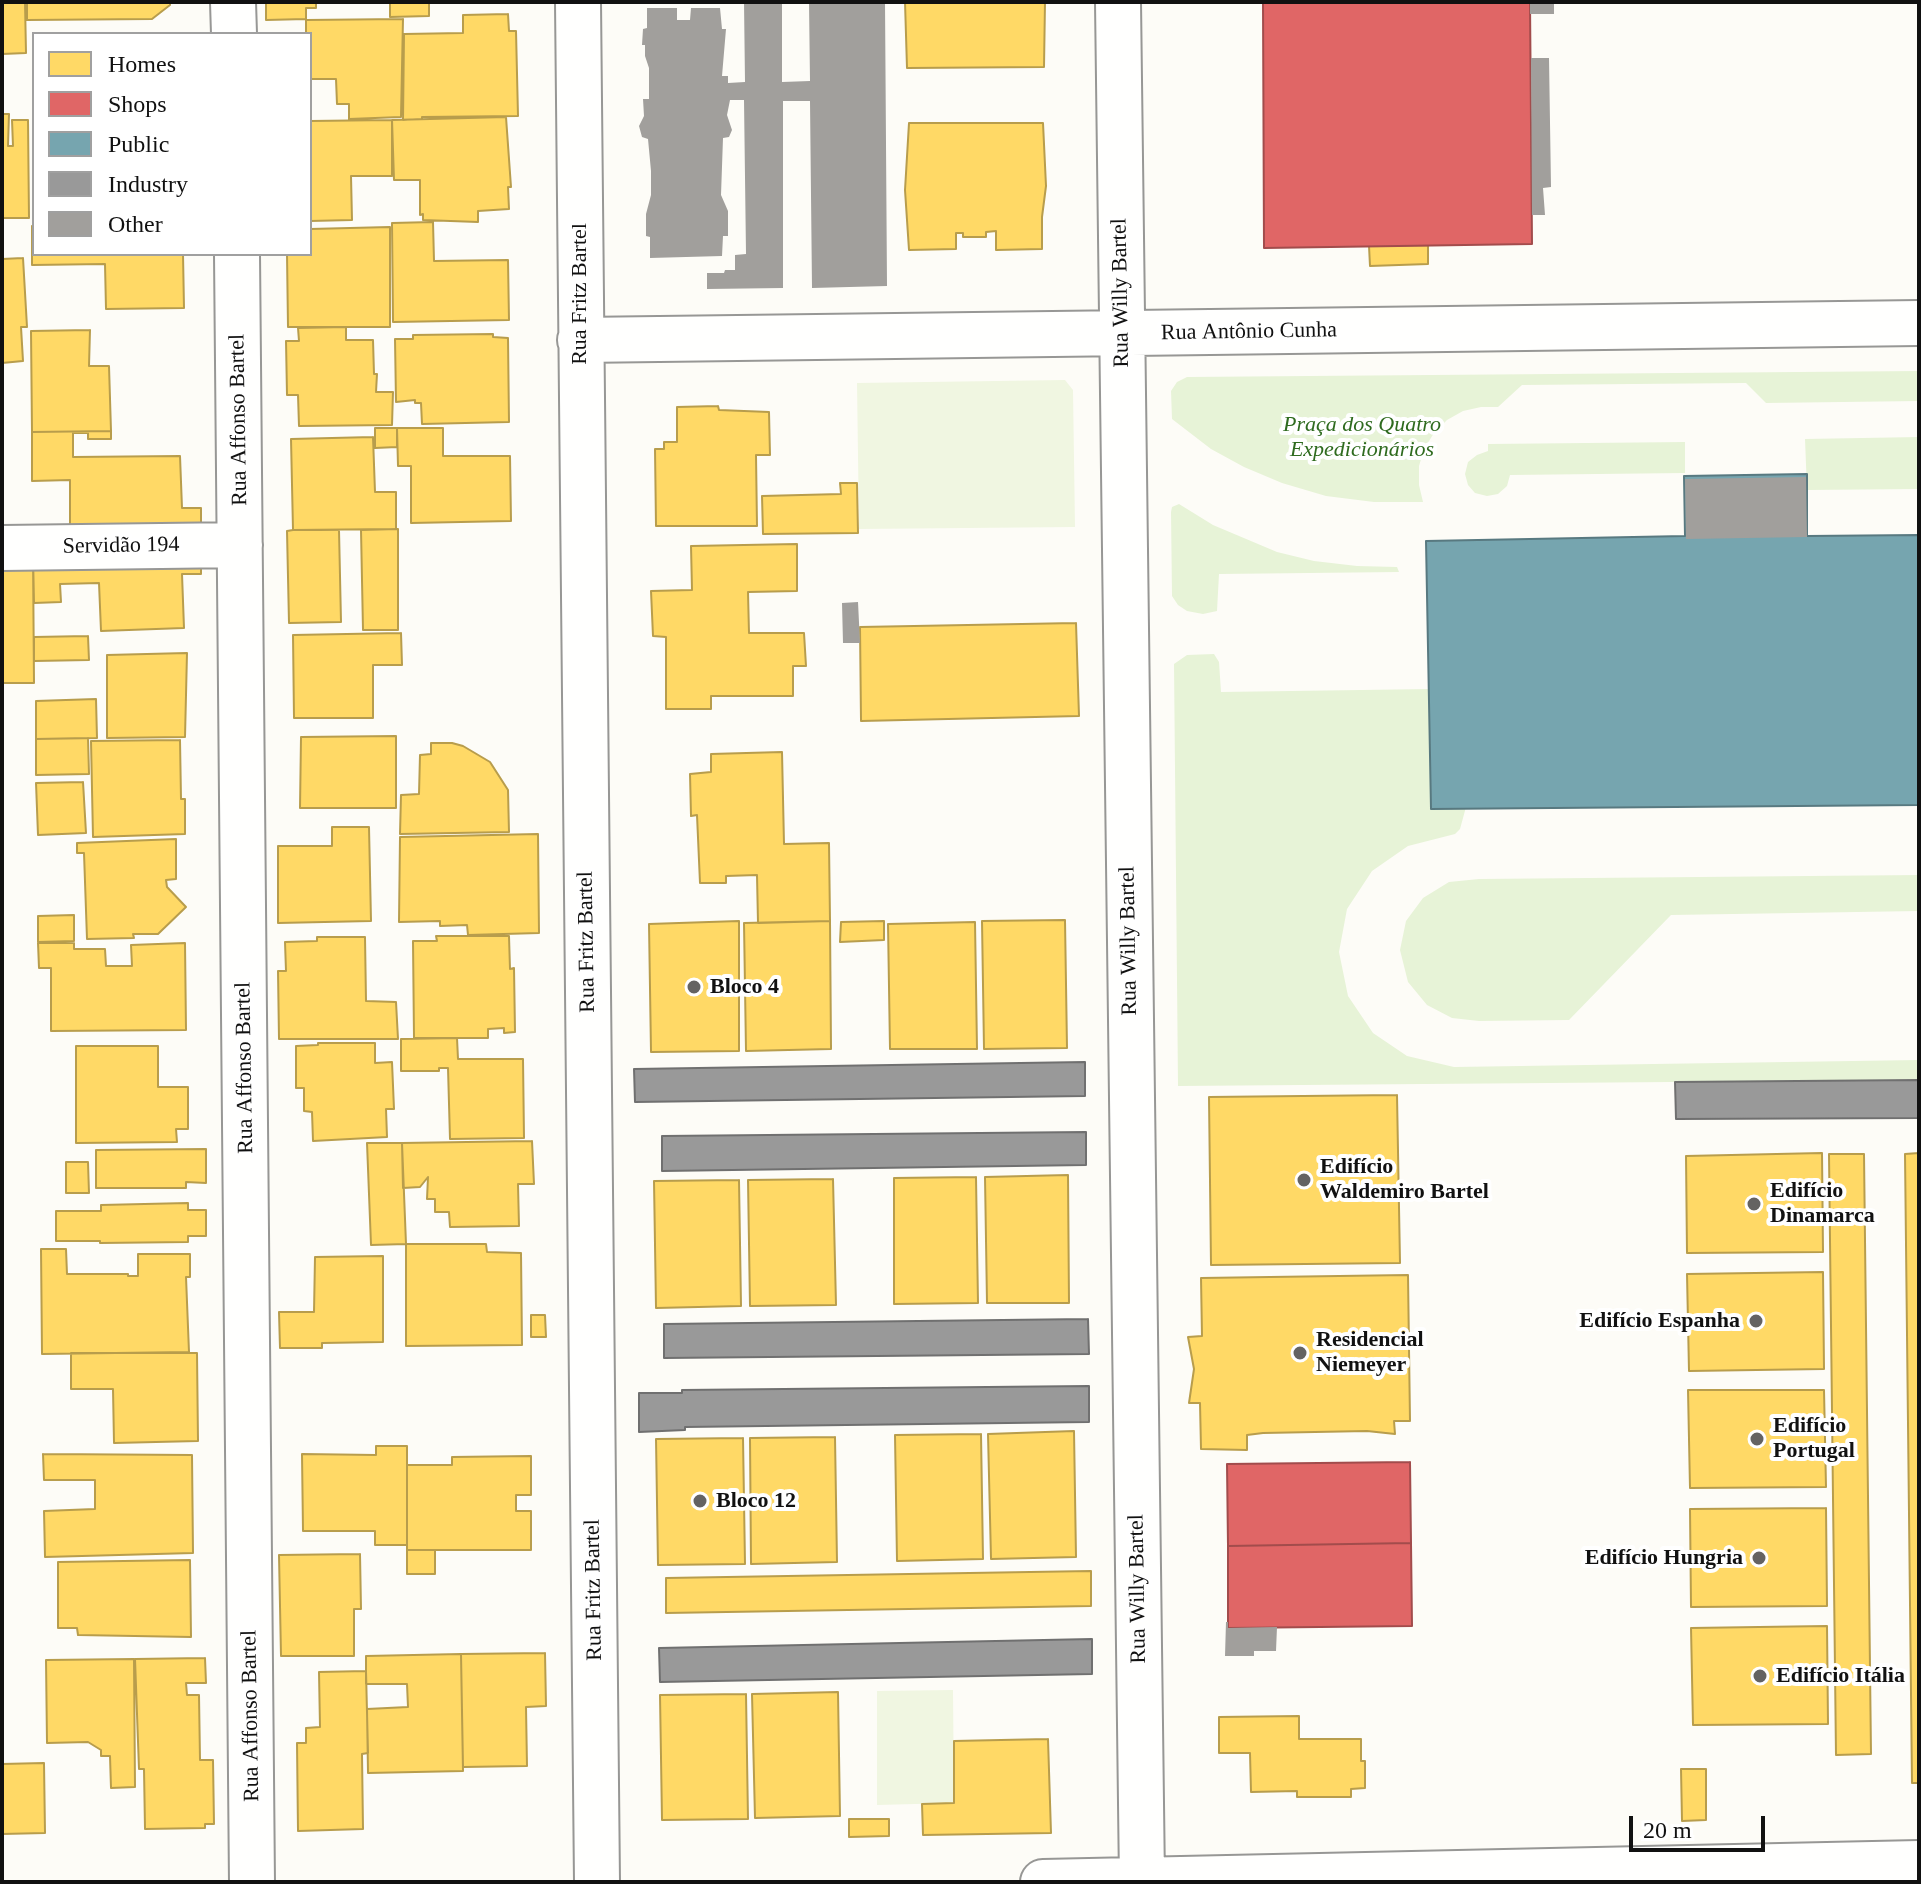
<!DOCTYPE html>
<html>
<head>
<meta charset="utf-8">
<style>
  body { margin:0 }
  #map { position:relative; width:1921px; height:1884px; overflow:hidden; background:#fdfcf7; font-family:Georgia,serif }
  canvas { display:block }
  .frame { position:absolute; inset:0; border:4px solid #111; pointer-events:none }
  .legend { position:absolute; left:32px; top:32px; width:280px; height:224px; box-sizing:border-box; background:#fff; border:2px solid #a0a0a0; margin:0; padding:10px 14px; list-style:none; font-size:24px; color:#111 }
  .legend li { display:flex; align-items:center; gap:16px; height:40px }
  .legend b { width:40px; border:2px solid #a0a0a0 }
  .scale { position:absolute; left:1629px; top:1816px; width:136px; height:36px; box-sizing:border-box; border:4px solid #111; border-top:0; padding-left:10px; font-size:24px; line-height:28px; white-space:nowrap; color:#111; -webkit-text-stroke:6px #fff; paint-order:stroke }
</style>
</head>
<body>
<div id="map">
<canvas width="1921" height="1884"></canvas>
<div class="frame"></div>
<ul class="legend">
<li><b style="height:22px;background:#ffd966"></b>Homes</li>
<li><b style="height:22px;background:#e06666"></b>Shops</li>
<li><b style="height:22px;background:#76a5af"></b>Public</li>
<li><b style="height:22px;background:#999"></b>Industry</li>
<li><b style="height:22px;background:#a19f9c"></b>Other</li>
</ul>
<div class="scale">20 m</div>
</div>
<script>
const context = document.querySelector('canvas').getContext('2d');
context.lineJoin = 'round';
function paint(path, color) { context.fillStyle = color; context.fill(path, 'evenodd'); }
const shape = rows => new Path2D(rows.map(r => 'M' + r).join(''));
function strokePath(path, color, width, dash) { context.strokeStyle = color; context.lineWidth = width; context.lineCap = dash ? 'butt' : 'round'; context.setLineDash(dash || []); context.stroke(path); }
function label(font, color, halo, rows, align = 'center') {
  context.font = font + ' Georgia,serif'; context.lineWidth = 8; context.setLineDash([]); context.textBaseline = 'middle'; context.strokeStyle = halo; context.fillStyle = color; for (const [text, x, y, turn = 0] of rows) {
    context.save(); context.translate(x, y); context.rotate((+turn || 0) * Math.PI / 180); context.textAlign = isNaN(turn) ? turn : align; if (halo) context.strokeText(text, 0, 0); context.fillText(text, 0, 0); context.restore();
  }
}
const green = shape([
  [1919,371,1919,401,1766,403,1746,383,1522,385,1498,407,1481,407,1463,411,1447,420,1434,433,1424,449,1419,466,1419,485,1423,502,1374,502,1326,496,1282,483,1244,467,1211,449,1172,419,1171,391,1177,382,1187,377],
  [1919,437,1919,489,1807,490,1805,439],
  [1685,442,1685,473,1510,475,1507,486,1498,494,1487,496,1475,493,1468,485,1465,474,1468,462,1477,455,1488,451,1488,444],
  [1179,504,1213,525,1277,552,1314,561,1357,566,1397,567,1399,572,1219,574,1217,611,1203,614,1187,611,1178,605,1172,596,1171,512,1172,507],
  [1214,654,1219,662,1221,692,1431,689,1466,807,1460,829,1455,834,1408,846,1372,871,1347,909,1339,952,1348,996,1373,1033,1407,1056,1454,1067,1919,1060,1919,1080,1178,1086,1174,664,1187,655],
  [1919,875,1919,911,1671,915,1569,1020,1479,1021,1452,1018,1427,1005,1408,982,1400,950,1406,921,1423,898,1449,882,1479,879]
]);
const pitch = shape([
  [1065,380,1073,390,1075,527,859,529,857,383],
  [953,1690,954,1803,877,1805,877,1691]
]);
const homes = shape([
  [2,2,25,2,26,53,2,54,2,2],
  [27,2,170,2,170,5,152,19,27,20,27,2],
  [266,2,316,2,316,8,306,8,306,19,266,20,266,2],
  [390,2,429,2,429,16,390,17,390,2],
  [905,2,1045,2,1044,67,907,68,905,2],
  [508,14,509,31,516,31,518,116,422,117,422,119,403,120,404,34,463,33,463,15,508,14],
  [403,19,401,117,349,119,349,104,337,104,336,79,310,79,310,34,306,34,306,20,403,19],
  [2,114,9,114,8,146,13,146,12,120,28,120,29,218,2,218,2,114],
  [506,117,511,187,508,187,509,209,478,211,478,222,423,220,423,214,420,215,420,180,394,180,392,120,506,117],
  [392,120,392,176,351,176,352,220,310,221,310,121,392,120],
  [909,123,1043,123,1046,186,1042,217,1042,249,996,250,996,231,986,232,986,237,963,237,963,233,956,233,956,249,909,250,905,190,909,123],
  [433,222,434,261,508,260,509,320,393,322,392,223,433,222],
  [32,226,34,254,183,254,184,308,106,309,105,264,32,265,32,226],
  [390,227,390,327,288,327,287,254,310,254,310,229,390,227],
  [1428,245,1428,264,1370,266,1369,246,1428,245],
  [23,258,27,327,21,327,23,361,2,363,2,259,23,258],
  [346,327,346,340,373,340,374,374,377,374,376,392,393,392,392,425,299,426,298,395,287,395,286,341,299,341,298,328,346,327],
  [90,330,89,366,109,366,111,431,32,432,31,331,90,330],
  [493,334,493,337,508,338,509,422,422,424,421,403,415,403,415,400,396,402,395,339,413,339,413,335,493,334],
  [718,406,719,410,769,412,770,455,756,455,757,526,656,526,655,449,664,449,664,442,677,442,677,407,718,406],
  [375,428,397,428,397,447,375,448,375,428],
  [397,428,443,428,443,456,510,456,511,521,411,523,411,466,398,466,397,428],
  [111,431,111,439,88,439,88,433,73,433,73,457,180,456,182,508,201,508,201,533,70,534,70,480,32,481,32,432,111,431],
  [373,437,375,492,396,492,396,529,293,530,291,439,373,437],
  [840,483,857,483,858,533,763,534,762,496,841,494,840,483],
  [398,529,398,630,363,630,361,530,398,529],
  [293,530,339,530,341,622,289,623,287,531,293,530],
  [797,544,797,591,748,592,749,633,804,633,806,666,793,666,793,696,711,696,711,709,666,709,666,637,653,636,651,591,692,590,691,546,797,544],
  [201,552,201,574,182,574,184,628,101,631,99,583,60,584,61,602,34,603,33,555,201,552],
  [33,555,34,683,2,683,2,556,33,555],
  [1076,623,1079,716,861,721,860,627,1076,623],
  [401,633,402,665,373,665,373,718,294,718,293,635,401,633],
  [88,636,89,660,34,661,34,637,88,636],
  [187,653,185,737,107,738,107,655,187,653],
  [96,699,97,738,36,739,36,701,96,699],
  [396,736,396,808,300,808,301,737,396,736],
  [88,738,89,774,36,775,36,739,88,738],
  [180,740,181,799,185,799,185,834,93,837,91,741,180,740],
  [431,743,452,743,463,746,490,762,508,790,509,832,400,834,401,795,419,794,420,755,431,754,431,743],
  [782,752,784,844,829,843,830,921,758,923,757,875,726,876,726,883,700,883,697,815,691,816,690,774,711,772,711,754,782,752],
  [83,782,86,833,38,835,36,783,83,782],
  [332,827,369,827,371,921,278,923,278,846,332,846,332,827],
  [538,834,539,933,468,935,467,925,440,926,440,921,399,922,400,837,538,834],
  [176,839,176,879,166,880,167,887,186,907,158,934,133,934,134,938,87,939,84,853,77,853,77,843,176,839],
  [74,915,74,941,38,942,38,916,74,915],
  [1065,920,1067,1048,984,1049,982,921,1065,920],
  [739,921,739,1051,651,1052,649,924,739,921],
  [830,921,831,1049,746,1051,744,923,830,921],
  [884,921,884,940,840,942,841,922,884,921],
  [975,922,977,1049,890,1049,888,924,975,922],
  [436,936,509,936,510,969,514,968,515,1032,504,1033,504,1028,488,1029,488,1038,414,1038,413,941,437,941,436,936],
  [317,937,365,937,366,1001,396,1002,398,1039,279,1039,278,971,286,971,285,942,317,941,317,937],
  [38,943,74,943,74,949,105,949,106,966,132,966,131,945,185,943,186,1030,51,1031,51,968,39,968,38,943],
  [457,1038,458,1059,523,1059,524,1138,450,1139,448,1068,439,1068,439,1071,401,1071,401,1039,457,1038],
  [318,1043,375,1043,375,1063,392,1062,394,1109,386,1109,387,1137,313,1141,312,1112,304,1111,304,1088,296,1088,296,1046,318,1045,318,1043],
  [76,1046,158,1046,158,1087,188,1087,188,1129,176,1129,177,1142,76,1143,76,1046],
  [1397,1095,1400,1263,1211,1265,1209,1097,1397,1095],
  [532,1141,534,1184,518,1184,519,1226,450,1227,449,1212,435,1212,435,1199,427,1199,428,1177,420,1187,403,1188,402,1143,532,1141],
  [367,1143,402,1143,406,1244,371,1245,367,1143],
  [206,1149,206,1183,186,1182,186,1188,96,1188,96,1150,206,1149],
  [1822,1153,1823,1252,1687,1253,1686,1156,1822,1153],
  [1919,1153,1919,1783,1912,1783,1905,1154,1919,1153],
  [1829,1154,1864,1154,1871,1754,1836,1755,1829,1154],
  [66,1162,88,1162,89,1193,66,1193,66,1162],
  [1068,1175,1069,1303,987,1303,985,1177,1068,1175],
  [976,1177,978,1303,894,1304,894,1178,976,1177],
  [833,1179,836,1305,750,1306,748,1180,833,1179],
  [739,1180,741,1306,656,1308,654,1181,739,1180],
  [188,1203,188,1210,206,1210,206,1236,188,1236,188,1242,100,1243,100,1241,56,1241,56,1211,101,1211,101,1205,188,1203],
  [406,1244,486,1244,487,1252,521,1253,522,1345,406,1346,406,1244],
  [41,1249,66,1249,67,1274,128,1274,128,1276,138,1276,138,1254,190,1254,190,1277,186,1277,189,1352,42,1354,41,1249],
  [383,1256,383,1342,322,1343,322,1348,280,1348,279,1312,314,1312,315,1257,383,1256],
  [1823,1272,1824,1369,1689,1371,1687,1274,1823,1272],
  [1408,1275,1410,1421,1394,1421,1395,1434,1367,1431,1263,1433,1247,1435,1247,1450,1201,1449,1200,1403,1189,1403,1194,1369,1188,1337,1202,1336,1201,1278,1408,1275],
  [531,1315,545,1315,546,1337,531,1337,531,1315],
  [71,1353,197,1353,198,1441,114,1443,113,1389,71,1389,71,1353],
  [1688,1390,1824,1390,1826,1487,1690,1488,1688,1390],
  [1074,1431,1076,1557,991,1559,988,1434,1074,1431],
  [981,1434,983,1559,897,1561,895,1435,981,1434],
  [835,1437,837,1562,751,1564,750,1438,835,1437],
  [743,1438,745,1564,658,1565,656,1439,743,1438],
  [376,1446,407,1446,407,1545,375,1545,375,1531,303,1531,302,1454,376,1455,376,1446],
  [43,1454,192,1455,193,1553,45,1557,44,1511,95,1509,95,1480,44,1480,43,1454],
  [531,1456,531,1495,516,1495,516,1511,531,1511,531,1550,407,1550,407,1465,452,1465,452,1457,531,1456],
  [1826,1508,1827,1606,1691,1607,1690,1509,1826,1508],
  [407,1550,435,1550,435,1574,407,1574,407,1550],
  [360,1554,361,1609,354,1609,354,1656,281,1656,279,1555,360,1554],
  [190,1560,191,1637,78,1635,77,1628,58,1628,58,1562,190,1560],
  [1091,1571,1091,1606,666,1613,666,1578,1091,1571],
  [1827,1626,1828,1724,1693,1725,1691,1628,1827,1626],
  [545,1653,546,1706,526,1707,527,1766,463,1767,461,1654,545,1653],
  [461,1654,463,1771,368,1773,367,1709,408,1707,407,1684,366,1684,366,1656,461,1654],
  [205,1658,206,1683,186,1683,187,1695,199,1695,200,1760,213,1760,214,1824,205,1824,205,1828,145,1829,144,1769,139,1769,135,1659,205,1658],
  [134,1659,135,1787,111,1788,110,1756,101,1756,101,1750,88,1742,47,1743,46,1660,134,1659],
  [366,1671,368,1753,362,1754,363,1829,298,1831,297,1743,306,1743,306,1728,320,1727,319,1672,366,1671],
  [838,1692,840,1816,755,1818,752,1694,838,1692],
  [746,1694,748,1819,662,1820,660,1695,746,1694],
  [1299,1716,1299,1739,1361,1739,1361,1761,1365,1761,1365,1788,1351,1789,1351,1797,1297,1797,1297,1791,1251,1792,1250,1753,1219,1753,1219,1717,1299,1716],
  [1048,1739,1051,1833,923,1835,922,1804,954,1803,954,1741,1048,1739],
  [44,1763,45,1833,2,1834,2,1764,44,1763],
  [1681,1769,1706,1769,1706,1820,1682,1821,1681,1769],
  [849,1819,889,1819,889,1836,849,1837,849,1819]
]);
const shops = shape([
  [1263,2,1530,2,1532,244,1264,248,1263,2],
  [1410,1462,1411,1543,1228,1546,1227,1464,1410,1462],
  [1411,1543,1412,1626,1228,1628,1228,1546,1411,1543]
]);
const public = shape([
  [1807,474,1807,536,1919,535,1919,805,1431,809,1426,541,1685,536,1684,476,1807,474]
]);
const industry = shape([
  [1085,1062,1085,1096,635,1102,634,1069,1085,1062],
  [1919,1080,1919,1118,1676,1119,1675,1082,1919,1080],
  [1086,1132,1086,1165,662,1171,662,1136,1086,1132],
  [1088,1319,1089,1354,664,1358,664,1324,1088,1319],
  [1089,1386,1089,1422,685,1427,685,1430,639,1432,639,1393,682,1393,682,1390,1089,1386],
  [1092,1639,1092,1674,660,1682,659,1648,1092,1639]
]);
const building = shape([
  [744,2,782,2,782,82,810,81,809,2,885,2,887,286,812,288,810,101,783,101,783,288,707,289,707,273,724,273,725,270,735,270,735,255,746,254,744,100,730,100,727,115,732,130,729,137,723,138,721,195,728,211,728,236,723,236,722,256,650,258,650,237,646,236,646,214,651,195,651,171,648,139,642,137,639,126,644,116,643,99,649,99,649,68,645,56,645,45,642,45,643,29,647,28,647,8,677,8,677,20,690,20,691,8,720,8,722,29,726,29,722,76,728,76,728,83,745,82],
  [1530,2,1554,2,1554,14,1530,14],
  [1531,58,1549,58,1551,187,1543,188,1545,215,1532,215],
  [1806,477,1807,537,1686,539,1685,479],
  [858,602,860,643,843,643,842,603],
  [1226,1622,1228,1622,1228,1628,1277,1627,1276,1651,1254,1651,1254,1656,1225,1656]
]);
const minor = shape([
  [233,2,234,34],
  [578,2,597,1882],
  [1118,2,1142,1880],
  [237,254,252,1882],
  [580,340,1919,323],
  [2,548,240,545],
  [1043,1882,1919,1863]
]);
const markers = [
  [694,987,8,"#646362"],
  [1304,1180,8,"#646362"],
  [1754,1204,8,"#646362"],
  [1756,1321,8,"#646362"],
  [1300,1353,8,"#646362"],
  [1757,1439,8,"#646362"],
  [700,1501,8,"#646362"],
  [1759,1558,8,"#646362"],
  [1760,1676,8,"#646362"]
];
const streetNames = [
  ["Rua Willy Bartel",1121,293,-91],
  ["Rua Fritz Bartel",580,294,-90],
  ["Rua Antônio Cunha",1249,332,-1],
  ["Rua Affonso Bartel",239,420,-91],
  ["Servidão 194",121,546,-1],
  ["Rua Willy Bartel",1129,941,-91],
  ["Rua Fritz Bartel",587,942,-91],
  ["Rua Affonso Bartel",245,1068,-91],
  ["Rua Willy Bartel",1138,1589,-91],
  ["Rua Fritz Bartel",594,1590,-91],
  ["Rua Affonso Bartel",251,1716,-91]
];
const parkNames = [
  ["Praça dos Quatro",1362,425],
  ["Expedicionários",1362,450]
];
const poiNames = [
  ["Bloco 4",710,987],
  ["Edifício",1320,1167],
  ["Waldemiro Bartel",1320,1192],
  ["Edifício",1770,1191],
  ["Dinamarca",1770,1216],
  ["Edifício Espanha",1740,1321,"right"],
  ["Residencial",1316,1340],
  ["Niemeyer",1316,1365],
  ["Edifício",1773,1426],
  ["Portugal",1773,1451],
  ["Bloco 12",716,1501],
  ["Edifício Hungria",1743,1558,"right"],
  ["Edifício Itália",1776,1676]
];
paint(green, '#e7f3d7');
paint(pitch, '#f0f6e1');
paint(homes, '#ffd966');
strokePath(homes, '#b89d4c', 2);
paint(shops, '#e06666');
strokePath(shops, '#a24c4c', 2);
paint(public, '#76a5af');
strokePath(public, '#587980', 2);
paint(industry, '#999');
strokePath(industry, '#707070', 2);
paint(building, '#a19f9c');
strokePath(minor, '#979795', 48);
strokePath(minor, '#fffffe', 44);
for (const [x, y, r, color] of markers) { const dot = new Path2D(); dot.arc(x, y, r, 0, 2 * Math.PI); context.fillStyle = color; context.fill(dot); strokePath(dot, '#fff', 3); }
label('22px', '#111', '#fff', streetNames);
label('italic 22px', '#2f6b1f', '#fff', parkNames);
label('bold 22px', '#111', '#fff', poiNames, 'left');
</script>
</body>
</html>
